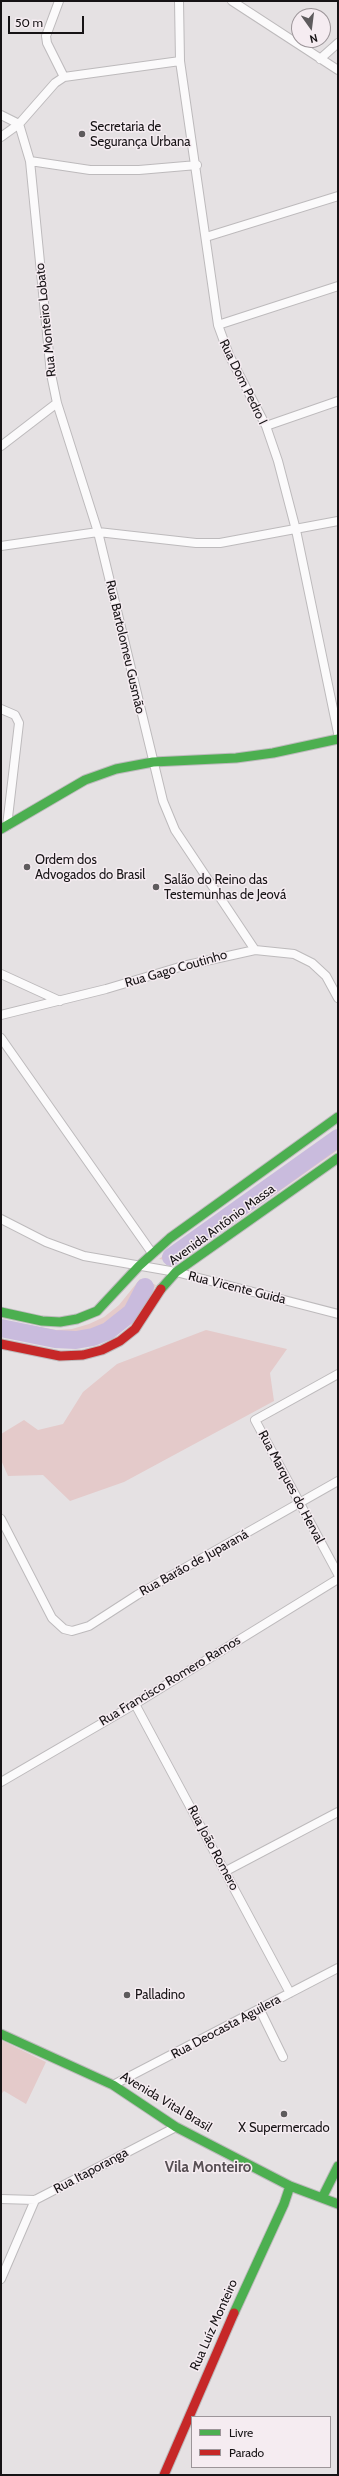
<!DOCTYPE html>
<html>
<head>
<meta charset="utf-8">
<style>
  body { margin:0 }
  #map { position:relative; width:339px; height:2476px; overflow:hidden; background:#e5e1e3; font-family:Cabin,sans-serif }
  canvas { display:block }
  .frame { position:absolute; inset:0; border:2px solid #161315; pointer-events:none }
  .legend { position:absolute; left:191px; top:2416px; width:140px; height:52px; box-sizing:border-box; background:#f5ecf1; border:1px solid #9c9599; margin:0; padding:5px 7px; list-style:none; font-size:12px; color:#161315 }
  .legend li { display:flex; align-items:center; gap:8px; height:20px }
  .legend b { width:20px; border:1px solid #9c9599 }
  .north { position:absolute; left:291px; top:8px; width:40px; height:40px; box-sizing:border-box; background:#f5ecf1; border:1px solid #9c9599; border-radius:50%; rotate:166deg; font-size:11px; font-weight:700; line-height:16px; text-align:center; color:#161315 }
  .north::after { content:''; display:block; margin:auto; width:14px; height:18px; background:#5e5b5d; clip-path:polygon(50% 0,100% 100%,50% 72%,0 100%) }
  .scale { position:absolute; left:8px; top:16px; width:76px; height:18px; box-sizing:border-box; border:2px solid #161315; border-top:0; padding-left:5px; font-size:12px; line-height:14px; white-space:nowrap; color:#161315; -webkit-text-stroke:3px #f5ecf1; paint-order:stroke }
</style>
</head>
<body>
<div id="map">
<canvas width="339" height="2476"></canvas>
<div class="frame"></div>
<ul class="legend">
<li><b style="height:5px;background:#4caf50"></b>Livre</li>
<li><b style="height:5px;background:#c62828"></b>Parado</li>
</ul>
<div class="north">N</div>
<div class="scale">50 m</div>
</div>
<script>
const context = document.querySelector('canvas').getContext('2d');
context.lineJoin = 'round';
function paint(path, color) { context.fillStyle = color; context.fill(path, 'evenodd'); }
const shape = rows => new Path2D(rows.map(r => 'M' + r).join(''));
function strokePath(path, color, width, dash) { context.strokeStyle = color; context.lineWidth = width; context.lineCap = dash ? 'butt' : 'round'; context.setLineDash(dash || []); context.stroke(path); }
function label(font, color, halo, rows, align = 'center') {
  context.font = font + ' Cabin,sans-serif'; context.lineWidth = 3; context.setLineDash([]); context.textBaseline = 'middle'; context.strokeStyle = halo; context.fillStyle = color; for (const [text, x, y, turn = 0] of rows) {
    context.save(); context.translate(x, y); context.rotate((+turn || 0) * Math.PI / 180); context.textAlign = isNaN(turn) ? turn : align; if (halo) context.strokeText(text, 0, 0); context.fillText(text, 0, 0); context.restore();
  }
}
const green = shape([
  [338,1129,338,1150,179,1262,159,1259],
  [140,1279,156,1285,141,1311,126,1325,91,1344,70,1346,50,1345,1,1334,1,1320,56,1330,72,1329,89,1324,104,1317,119,1305],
  [206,1330,287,1349,270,1373,274,1401,124,1482,70,1501,43,1475,8,1476,1,1460,1,1434,24,1420,38,1430,63,1424,83,1392,117,1364],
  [1,2040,46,2062,26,2104,4,2091,1,2094]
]);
const river = shape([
  [171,1257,338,1138],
  [1,1328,55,1339,76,1340,93,1337,108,1331,132,1312,145,1287]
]);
const street = shape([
  [59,1,46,36,47,43,64,77],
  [179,1,180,61,218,325,229,355,266,426,278,461,296,530,338,733],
  [232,1,338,70],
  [320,59,338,43],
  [1,115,19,124,30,161,51,374,57,403,98,532,163,801,175,830,255,950],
  [1,137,19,124,55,83,64,77,180,61],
  [30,161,90,170,139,170,197,165],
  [206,237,338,196],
  [218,325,338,286],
  [266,426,338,401],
  [1,446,57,403],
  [1,546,98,532,196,543,220,543,338,521],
  [1,709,15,715,19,723,7,826],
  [1,974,60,1001],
  [1,1015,106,989,183,966,255,950,294,954,312,963,326,976,338,998],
  [1,1038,152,1253],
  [1,1219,46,1242,84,1256,176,1272,338,1314],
  [338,1374,255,1420,338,1574],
  [1,1519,52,1618,64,1629,72,1631,89,1626,137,1595,338,1481],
  [135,1704,290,1993],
  [1,1782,135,1704,338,1579],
  [226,1871,338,1812],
  [260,2010,283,2057],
  [113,2085,338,1968],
  [1,2199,35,2200,176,2127],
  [1,2279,35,2200]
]);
const fast = shape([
  [1,829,85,780,116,769,153,762,236,758,273,753,338,739],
  [161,1289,176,1272,338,1158],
  [1,1312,42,1321,60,1322,77,1319,97,1311,139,1266,170,1238,338,1117],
  [1,2034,113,2085,176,2127,290,2186,338,2204],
  [322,2198,338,2166],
  [234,2313,284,2204,290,2186]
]);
const jam = shape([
  [1,1344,60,1356,83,1355,102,1350,120,1341,135,1329,161,1289],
  [164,2475,234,2313]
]);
const markers = [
  [82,134,4,"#5e5b5d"],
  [27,867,4,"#5e5b5d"],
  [156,887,4,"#5e5b5d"],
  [127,1995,4,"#5e5b5d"],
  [284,2114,4,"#5e5b5d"]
];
const poiNames = [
  ["Secretaria de",90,127],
  ["Segurança Urbana",90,142],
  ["Ordem dos",35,860],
  ["Advogados do Brasil",35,875],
  ["Salão do Reino das",164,880],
  ["Testemunhas de Jeová",164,895],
  ["Palladino",135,1995],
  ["X Supermercado",284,2128,"center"]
];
const streetNames = [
  ["Rua Monteiro Lobato",46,320,-96],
  ["Rua Dom Pedro I",243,382,64],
  ["Rua Bartolomeu Gusmão",125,647,77],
  ["Rua Gago Coutinho",176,969,-16],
  ["Avenida Antônio Massa",222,1225,-36],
  ["Rua Vicente Guida",237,1288,14],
  ["Rua Marques do Herval",291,1487,62],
  ["Rua Barão de Juparaná",194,1563,-29],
  ["Rua Francisco Romero Ramos",170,1681,-31],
  ["Rua João Romero",213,1848,62],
  ["Rua Deocasta Aguilera",226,2027,-28],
  ["Avenida Vital Brasil",166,2102,31],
  ["Rua Itaporanga",91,2171,-28],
  ["Rua Luíz Monteiro",214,2325,-66]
];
const quarterNames = [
  ["Vila Monteiro",208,2168]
];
paint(green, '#e4caca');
strokePath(river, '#c9bbdd', 18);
strokePath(street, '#bdbabc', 10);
strokePath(fast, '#bdbabc', 11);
strokePath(jam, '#bdbabc', 11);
strokePath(street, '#fbfafb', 8);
strokePath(fast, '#4caf50', 9);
strokePath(jam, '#c62828', 9);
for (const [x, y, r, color] of markers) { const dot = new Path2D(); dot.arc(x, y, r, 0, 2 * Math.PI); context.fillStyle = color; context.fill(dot); strokePath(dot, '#f5ecf1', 1.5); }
label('13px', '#161315', '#f5ecf1', poiNames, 'left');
label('13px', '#161315', '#f5ecf1', streetNames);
label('bold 15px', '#575054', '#f5ecf1', quarterNames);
</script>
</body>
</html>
